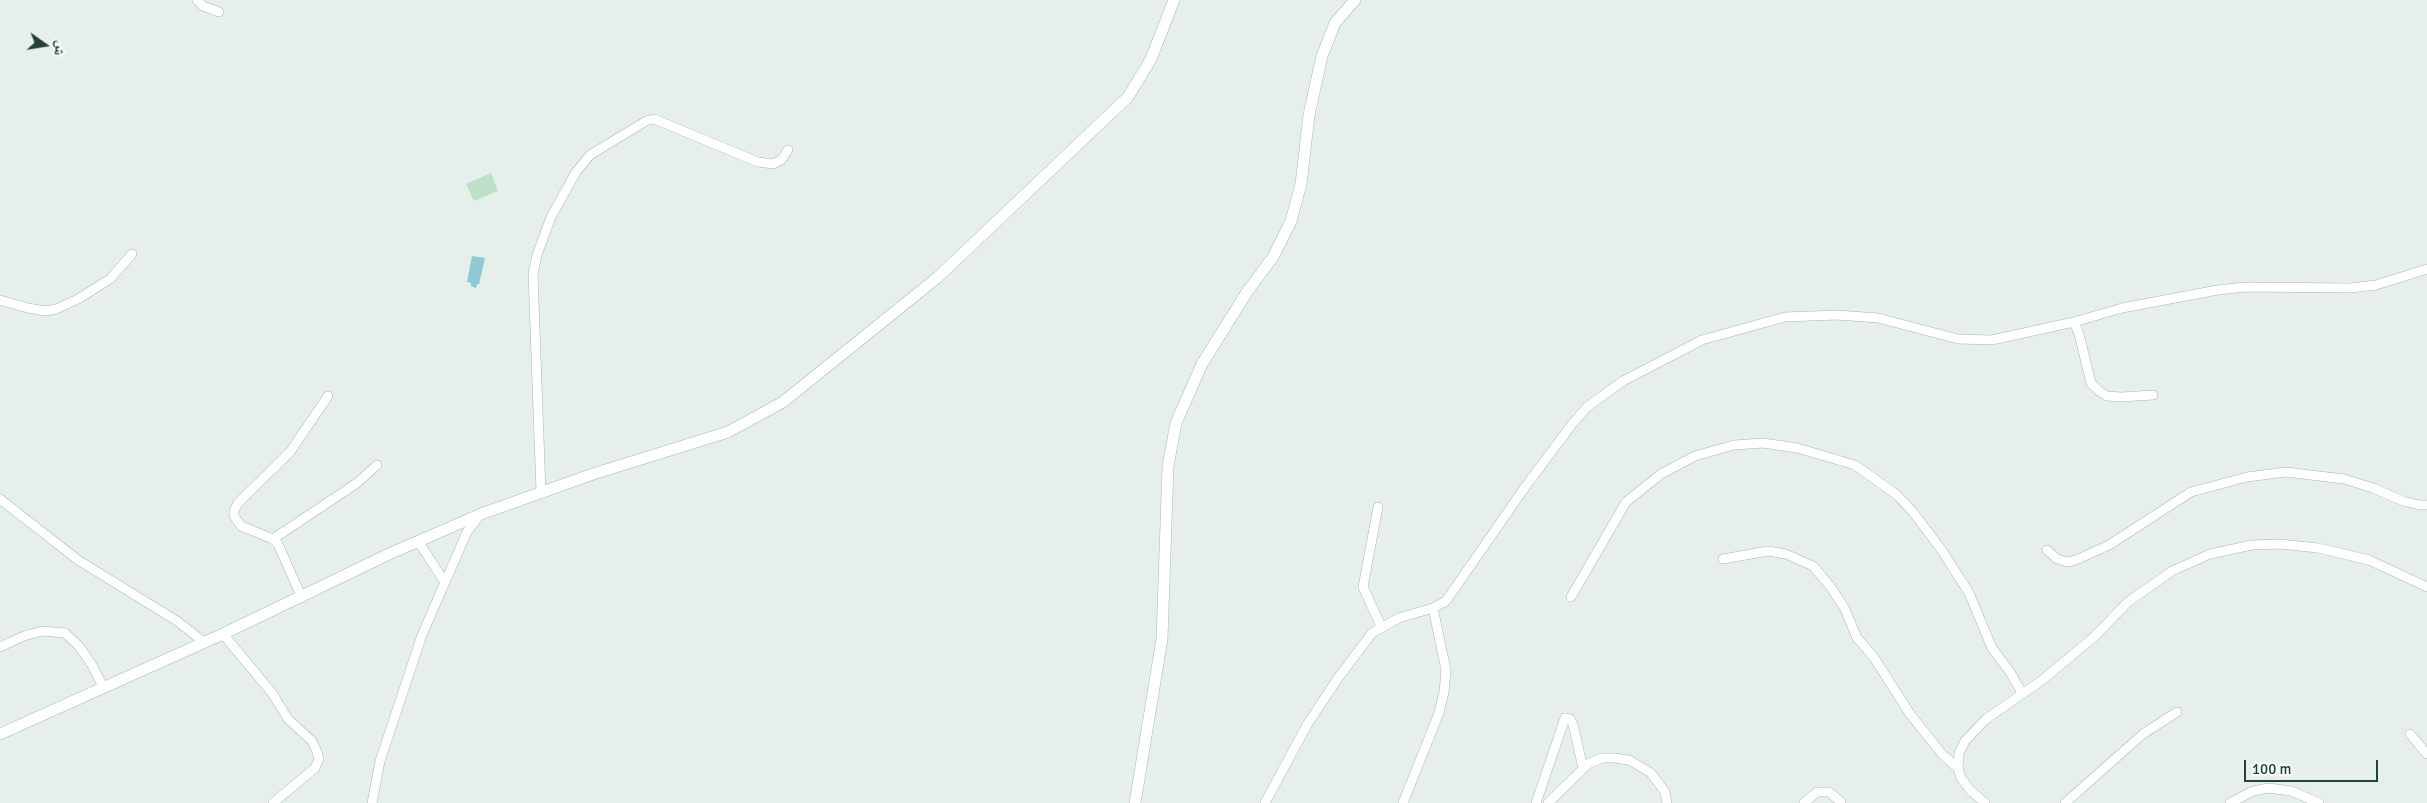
<!DOCTYPE html>
<html>
<head>
<meta charset="utf-8">
<style>
  body { margin:0 }
  #map { position:relative; width:2427px; height:803px; overflow:hidden; background:#e6efeb; font-family:Signika,"Noto Naskh Arabic",sans-serif }
  canvas { display:block }
  .north { position:absolute; left:20px; top:20px; width:50px; height:50px; -webkit-text-stroke:4px #f7fbf9; paint-order:stroke; rotate:103deg; font-size:14px; font-weight:700; line-height:20px; text-align:center; color:#24423a }
  .north::after { content:''; display:block; margin:auto; width:18px; height:22px; background:#24423a; clip-path:polygon(50% 0,100% 100%,50% 72%,0 100%) }
  .scale { position:absolute; left:2244px; top:760px; width:134px; height:22px; box-sizing:border-box; border:2px solid #24423a; border-top:0; padding-left:6px; font-size:15px; line-height:18px; white-space:nowrap; color:#24423a; -webkit-text-stroke:4px #f7fbf9; paint-order:stroke }
</style>
</head>
<body>
<div id="map">
<canvas width="2427" height="803"></canvas>
<div class="north">ش</div>
<div class="scale">100 m</div>
</div>
<script>
const context = document.querySelector('canvas').getContext('2d');
context.lineJoin = 'round';
function paint(path, color) { context.fillStyle = color; context.fill(path, 'evenodd'); }
const shape = rows => new Path2D(rows.map(r => 'M' + r).join(''));
function strokePath(path, color, width, dash) { context.strokeStyle = color; context.lineWidth = width; context.lineCap = dash ? 'butt' : 'round'; context.setLineDash(dash || []); context.stroke(path); }
const green = shape([
  [491,173,498,191,474,201,466,184]
]);
const water = shape([
  [472,256,485,258,479,284,477,284,476,288,471,286,471,283,467,282]
]);
const street = shape([
  [197,0,203,6,219,12],
  [0,300,28,308,45,311,56,309,78,299,110,279,132,254],
  [2074,322,2079,334,2091,383,2099,391,2107,396,2121,397,2153,395],
  [541,492,533,274,537,255,551,217,576,172,590,155,646,121,654,119,758,162,773,164,781,160,788,150],
  [0,499,78,560,177,621,204,642],
  [1378,507,1363,587,1381,626],
  [273,539,357,483,377,465],
  [418,541,444,581],
  [2047,550,2057,559,2067,562,2076,560,2109,545,2191,492,2247,477,2286,472,2344,479,2373,488,2403,501,2419,505,2427,505],
  [1723,559,1768,551,1786,554,1813,566,1830,586,1845,609,1857,638,1873,656,1910,714,1942,754,1958,768],
  [1571,597,1626,502,1661,474,1695,456,1734,445,1763,443,1797,448,1855,465,1897,495,1912,511,1941,549,1969,593,1992,648,2010,672,2022,693],
  [302,598,278,544,273,539,241,526,234,516,234,511,238,503,290,452,328,396],
  [223,634,272,693,288,719,312,741,317,752,319,759,315,768,273,803],
  [0,647,24,636,42,631,65,633,79,646,92,665,103,687],
  [2410,734,2427,754],
  [372,803,380,761,422,635,467,532,480,515],
  [1265,803,1307,725,1338,678,1372,633,1399,618,1433,608,1446,601,1523,490,1573,423,1587,407,1623,381,1702,340,1785,317,1837,315,1878,318,1958,339,1992,340,2074,322,2122,308,2218,290,2245,287,2351,288,2376,285,2427,269],
  [1403,803,1439,713,1444,692,1446,670,1433,608],
  [1536,803,1565,718,1570,719,1573,724,1583,768],
  [1548,803,1588,764,1602,758,1614,758,1629,760,1651,773,1665,792,1667,803],
  [1804,803,1817,792,1829,792,1841,802],
  [1985,803,1970,790,1961,778,1958,768,1959,753,1965,741,1986,719,2041,681,2094,637,2128,602,2172,571,2210,554,2252,545,2280,544,2318,548,2369,560,2427,587],
  [2065,803,2143,734,2177,712],
  [2230,803,2253,791,2268,788,2291,791,2319,803]
]);
const secondary = shape([
  [0,734,223,634,389,554,481,514,593,474,728,432,783,402,938,277,1128,97,1151,59,1174,0],
  [1135,803,1162,639,1168,466,1176,423,1202,364,1247,292,1273,257,1291,221,1301,184,1309,115,1322,56,1335,23,1355,0]
]);
paint(green, '#bfe0c8');
paint(water, '#8ec9d4');
strokePath(street, '#a8b8b2', 10);
strokePath(secondary, '#a4bbb3', 12);
strokePath(street, '#fff', 9);
strokePath(secondary, '#fff', 11);
</script>
</body>
</html>
